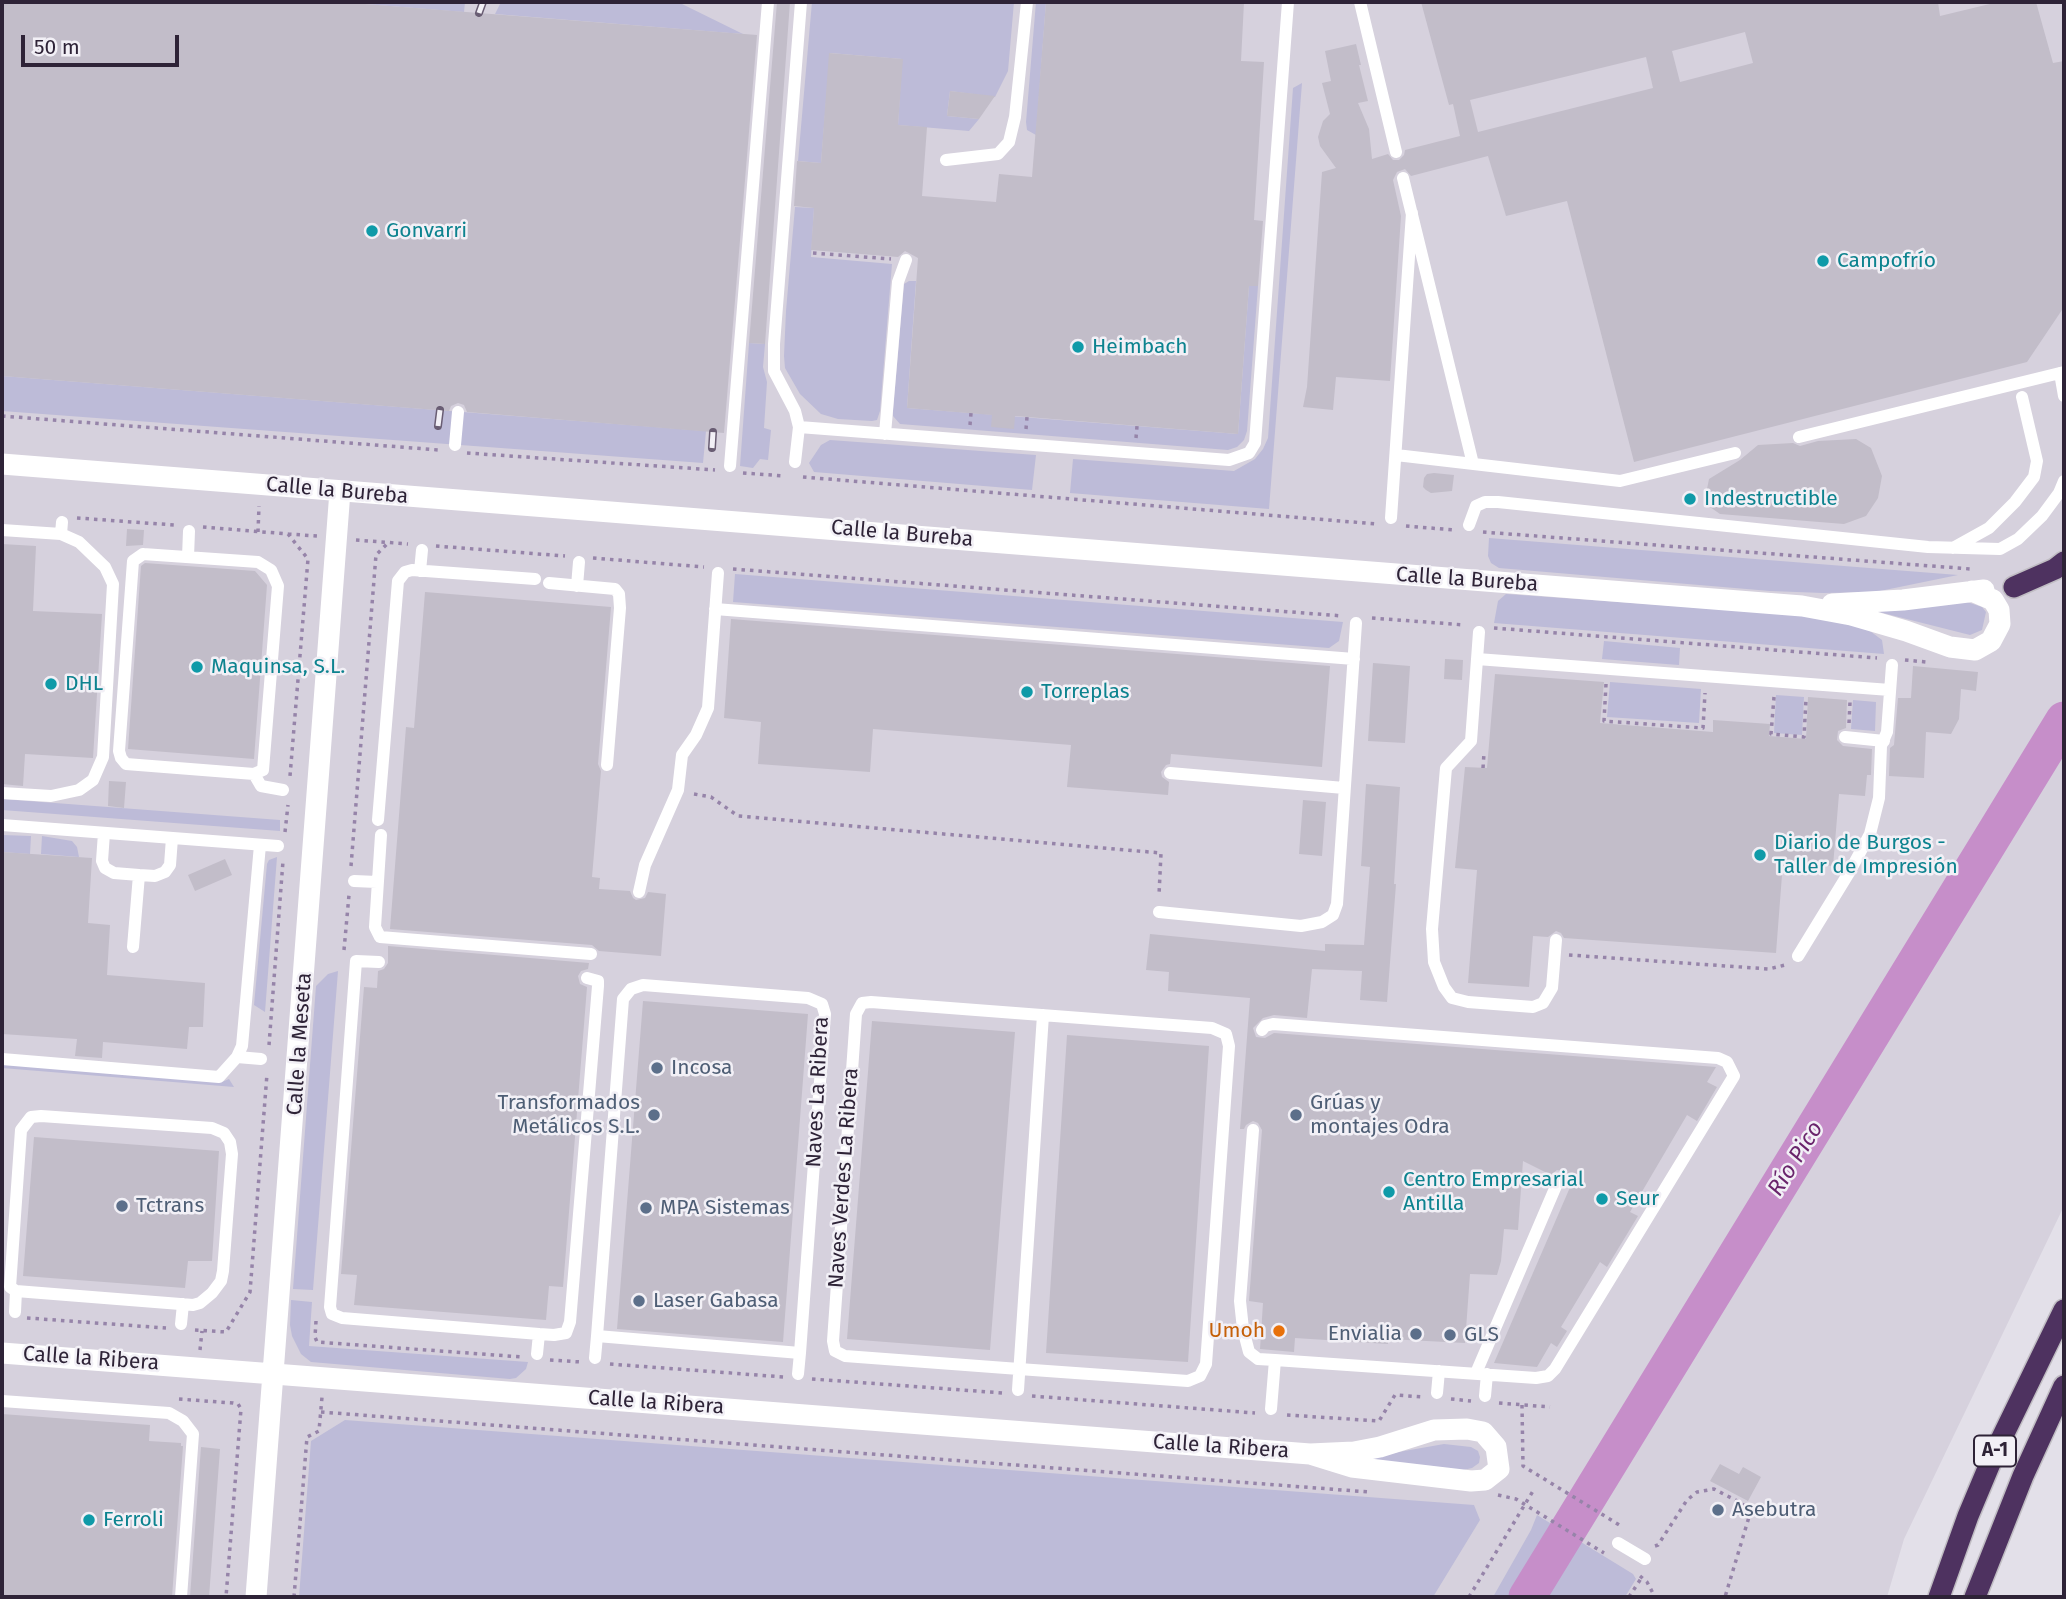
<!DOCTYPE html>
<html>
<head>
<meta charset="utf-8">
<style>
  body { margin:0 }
  #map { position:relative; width:2066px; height:1599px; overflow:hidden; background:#e3e0e9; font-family:"Fira Sans",sans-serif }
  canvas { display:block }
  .frame { position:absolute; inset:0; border:4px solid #2e2337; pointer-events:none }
  .scale { position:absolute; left:21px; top:35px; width:158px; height:32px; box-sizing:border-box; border:4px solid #2e2337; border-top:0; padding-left:9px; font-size:21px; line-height:24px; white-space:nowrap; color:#2e2337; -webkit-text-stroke:5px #f2f0f6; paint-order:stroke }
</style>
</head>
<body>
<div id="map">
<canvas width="2066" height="1599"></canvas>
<div class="frame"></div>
<div class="scale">50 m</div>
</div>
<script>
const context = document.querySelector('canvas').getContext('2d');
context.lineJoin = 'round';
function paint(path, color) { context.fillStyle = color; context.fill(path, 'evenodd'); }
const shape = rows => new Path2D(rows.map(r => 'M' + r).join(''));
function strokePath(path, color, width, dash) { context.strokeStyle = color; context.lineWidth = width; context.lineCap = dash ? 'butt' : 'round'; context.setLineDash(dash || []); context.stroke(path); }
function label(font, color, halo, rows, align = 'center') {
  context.font = font + ' "Fira Sans",sans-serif'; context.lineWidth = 5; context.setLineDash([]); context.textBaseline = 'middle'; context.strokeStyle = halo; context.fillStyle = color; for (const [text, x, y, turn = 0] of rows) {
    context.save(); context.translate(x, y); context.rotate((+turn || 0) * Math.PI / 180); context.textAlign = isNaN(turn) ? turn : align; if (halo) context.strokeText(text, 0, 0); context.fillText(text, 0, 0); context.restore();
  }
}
const built = shape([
  [2,2,2064,2,2064,1206,1904,1539,1887,1597,2,1597]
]);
const green = shape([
  [340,2,465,2,464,12],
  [501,2,654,2,682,4,743,34,495,14],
  [812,2,1014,2,1008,71,995,97,950,91,947,116,979,119,969,131,898,125,902,59,830,53,821,163,798,161],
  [1036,2,1046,2,1036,135,1027,130,1026,122],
  [1302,83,1269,509,1070,493,1073,459,1234,471,1255,459,1263,449,1268,438,1293,88],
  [795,207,814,208,811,257,892,264,880,411,877,420,872,421,838,419,821,414,800,394,785,368,784,356,786,311],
  [909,281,916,281,907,408,1238,434,1249,286,1258,286,1247,431,1244,440,1237,447,1228,450,900,424,893,416,893,411,904,284],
  [749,343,765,344,763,367,767,382,764,428,771,430,768,460,760,459,753,468,740,466],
  [2,376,706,431,703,463,2,411],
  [830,440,1036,455,1032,490,814,472,809,463,821,445],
  [1489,538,1958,575,1875,592,1823,593,1770,591,1499,568,1491,563,1488,556],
  [735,574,1343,622,1339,641,1329,648,733,602],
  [1506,594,1802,615,1866,628,1882,640,1884,654,1494,623,1498,601],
  [1967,602,1982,607,1986,612,1982,630,1970,635,1875,611],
  [1604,641,1680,648,1679,665,1602,659],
  [1610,682,1701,689,1699,723,1607,717],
  [1776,695,1804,697,1802,735,1774,733],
  [1853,700,1876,702,1875,731,1851,729],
  [2,799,280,820,280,831,2,810],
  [2,835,31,836,30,854,2,852],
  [42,836,72,841,77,847,79,857,41,854],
  [277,857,265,1012,254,1005,267,864,269,860],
  [338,971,313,1290,293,1289,316,986,328,974],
  [2,1064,222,1082,229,1079,234,1087,2,1068],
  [291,1300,312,1302,309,1346,528,1362,526,1369,516,1378,510,1379,311,1362,301,1354,292,1336,290,1325],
  [345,1420,1474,1505,1480,1520,1433,1597,299,1597,311,1441],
  [1444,1444,1471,1447,1478,1451,1480,1457,1479,1463,1472,1468,1463,1470,1359,1459],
  [1537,1515,1633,1574,1636,1579,1625,1597,1493,1597,1531,1530]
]);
const river = shape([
  [1527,1597,2064,720]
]);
const building = shape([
  [2,2,340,2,757,35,724,433,467,412,464,405,458,403,451,406,449,411,2,376],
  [777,2,790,2,765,344,749,343],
  [1046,2,1244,2,1241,61,1264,62,1254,220,1263,221,1258,286,1249,286,1238,434,1015,416,1014,429,991,427,992,415,907,408,918,258,905,251,898,257,811,250,814,208,794,206,797,161,821,163,829,53,903,59,898,125,927,127,922,196,996,202,999,174,1032,177],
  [1421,2,1938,2,1940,16,1998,2,2036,2,2053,63,2064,61,2064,307,2027,362,1634,462,1567,201,1506,216,1488,156,1411,176,1405,169,1397,172,1393,180,1401,216,1390,381,1336,377,1333,410,1303,407,1307,387,1322,172,1336,168,1320,146,1318,137,1323,121,1330,114,1322,83,1331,81,1325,51,1356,44,1361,65,1359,65,1368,101,1358,103,1369,129,1372,159,1388,154,1393,160,1399,160,1404,155,1405,150,1460,136,1453,104,1449,105],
  [1745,32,1753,63,1680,82,1672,51],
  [1646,57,1653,88,1478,132,1470,100],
  [950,91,995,96,979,119,947,116],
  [1856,439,1871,448,1882,476,1878,498,1866,516,1844,524,1720,514,1710,507,1706,494,1709,479,1740,460,1758,445,1793,443,1800,446,1818,441],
  [1434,473,1454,475,1452,491,1431,493,1426,490,1423,487,1424,478,1427,474],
  [127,529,144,530,143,545,126,546],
  [2,544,36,546,33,611,102,614,93,758,25,754,23,786,2,784],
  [145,563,255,571,267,585,254,759,128,749,141,566],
  [425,592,611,607,598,764,601,771,592,877,600,878,599,889,630,891,633,898,636,900,645,898,648,892,666,894,661,956,599,951,592,945,390,929,406,727,414,728],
  [731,619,1330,666,1322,767,1171,754,1170,764,1166,765,1161,772,1162,777,1169,782,1168,795,1067,787,1071,745,873,729,870,772,758,764,761,722,724,718],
  [1445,659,1463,660,1462,680,1444,679],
  [1373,663,1410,666,1405,743,1368,741],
  [1913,666,1978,672,1976,691,1961,689,1959,719,1951,734,1926,732,1924,778,1889,776,1890,748,1894,745,1898,698,1911,698],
  [1495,674,1604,682,1600,723,1713,732,1713,720,1770,724,1769,736,1806,739,1808,697,1847,700,1846,728,1838,731,1837,740,1843,746,1872,749,1871,775,1867,775,1865,796,1839,794,1833,866,1783,862,1776,953,1564,938,1561,933,1556,931,1548,937,1533,936,1529,987,1468,983,1477,870,1455,868,1465,767,1487,768],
  [109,781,126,782,124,808,108,806],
  [1366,784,1400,787,1394,884,1396,884,1387,1002,1360,1000,1362,971,1312,969,1307,1018,1274,1015,1263,1018,1253,1028,1256,1037,1265,1038,1274,1033,1716,1067,1707,1082,1717,1087,1697,1121,1687,1115,1630,1212,1638,1216,1607,1267,1600,1262,1561,1327,1567,1331,1557,1347,1551,1343,1537,1367,1494,1363,1571,1185,1567,1183,1568,1177,1563,1171,1557,1170,1551,1175,1523,1161,1518,1230,1504,1229,1501,1261,1497,1275,1470,1274,1465,1343,1388,1339,1388,1344,1295,1338,1294,1352,1260,1349,1263,1303,1249,1301,1262,1130,1258,1123,1253,1121,1246,1125,1244,1129,1240,1129,1250,998,1168,991,1169,972,1146,970,1150,934,1325,951,1325,944,1364,945,1370,867,1361,866],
  [1303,800,1326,802,1322,856,1299,854],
  [2,852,92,858,88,923,110,925,107,975,205,983,203,1027,189,1027,187,1049,103,1042,102,1058,75,1056,77,1039,2,1034],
  [225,859,232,875,195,891,188,875],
  [388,946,589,963,588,969,581,971,578,976,580,984,587,987,563,1287,549,1286,546,1320,354,1305,357,1275,341,1274,364,987,377,988,378,971,384,969,388,963],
  [643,1001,808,1014,783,1342,617,1329],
  [872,1021,1015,1032,990,1350,847,1339],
  [1067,1035,1209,1046,1188,1362,1046,1353],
  [34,1137,219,1151,212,1261,188,1261,185,1288,23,1276],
  [2,1414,150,1425,149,1441,181,1443,181,1446,183,1446,172,1597,2,1597],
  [201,1447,220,1449,209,1597,190,1597],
  [1720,1464,1739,1474,1743,1467,1761,1477,1748,1501,1710,1481]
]);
const path = shape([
  [813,253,891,259],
  [2,416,439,450],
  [970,425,971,413],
  [1026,429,1027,417],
  [1136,438,1137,426],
  [467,453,715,470],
  [743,473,784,476],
  [803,477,1377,524],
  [77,518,174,525],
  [1406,526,1454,530],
  [203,527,288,534,308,559,290,776],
  [258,532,259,506],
  [1483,532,1971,569],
  [288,534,317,536],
  [356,540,408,544],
  [436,546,565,556],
  [593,558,704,567],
  [733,569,1343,616],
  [1372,618,1465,625],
  [1494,628,1877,658],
  [1905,660,1926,662],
  [1606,684,1604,721,1703,728,1705,693],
  [1774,697,1771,734,1804,737,1806,699],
  [1849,723,1850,702],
  [1483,768,1484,753],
  [694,794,711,797,738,816,1161,853,1159,895],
  [285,832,288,805],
  [351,866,376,555,389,542],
  [344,950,349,895],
  [1569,955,1769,969,1785,965],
  [269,1045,283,861],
  [27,1318,166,1328],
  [316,1321,315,1337,317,1342,522,1357],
  [195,1330,226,1332,250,1292,267,1074],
  [200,1350,202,1331],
  [550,1360,581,1362],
  [610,1364,784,1377],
  [812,1379,1003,1393],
  [1032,1396,1255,1413],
  [179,1399,233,1403,238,1404,241,1409,226,1597],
  [1451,1399,1471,1401],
  [1499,1403,1550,1407],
  [1522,1405,1523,1466,1621,1526],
  [321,1412,1369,1492],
  [1287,1415,1379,1421,1395,1395,1422,1397],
  [1498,1495,1516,1499,1604,1553],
  [1655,1546,1658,1545,1687,1500,1697,1492,1714,1489,1741,1503,1747,1508,1749,1517,1725,1597],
  [1640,1576,1647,1582,1655,1597],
  [294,1597,307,1437,319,1431,322,1397],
  [1469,1597,1533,1491],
  [1629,1597,1642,1577]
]);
const lane = shape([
  [1360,2,1396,152],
  [946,160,998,154,1009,142,1015,117,1027,2],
  [1403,178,1473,464],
  [2060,373,2064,396],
  [799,427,1229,460,1249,453,1255,443,1288,2],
  [885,434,898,282,906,260],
  [1799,437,2064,372],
  [455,445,458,412],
  [1396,455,1620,481,1735,453],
  [795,462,799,427,795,411,774,371,774,344,801,2],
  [730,466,768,2],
  [1391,518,1412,213],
  [1469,525,1476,506,1485,502,1498,502,1928,547,2000,549,2018,539,2042,516,2059,493,2064,481],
  [2,530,61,534],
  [1953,548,1989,528,2015,502,2034,477,2037,461,2022,397],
  [143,554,258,562,271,570,278,586,263,770,254,774,126,764,121,758,119,751,133,561,143,554],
  [188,557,189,531],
  [420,571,422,550],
  [549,583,615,589,619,594,620,608,607,765],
  [577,586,579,562],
  [715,609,1354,659],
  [1479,632,1471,741,1446,768,1432,929,1434,962,1444,987,1452,998,1468,1002,1533,1007,1543,1003,1552,988,1556,940],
  [1477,659,1890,690],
  [1845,737,1884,741],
  [1170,773,1344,788],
  [254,774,261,786,283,790],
  [2,793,51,796,79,790,93,780,103,757,113,584,105,567,79,542,61,534,62,522],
  [378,820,398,581,405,572,412,570,535,579],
  [2,825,278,846],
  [104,833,102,861,105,868,114,873,139,875,155,876,165,872,170,865,172,838],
  [381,835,375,927,380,937,591,954],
  [354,881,377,882],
  [639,892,645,865,678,790,682,755,696,735,708,708,718,573],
  [1159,912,1301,926,1322,922,1333,915,1337,904,1356,623],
  [133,947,139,875],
  [1798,956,1850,871,1870,834,1879,798,1881,746,1887,732,1892,665],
  [379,962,356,961,330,1307,332,1314,342,1318,539,1334,554,1335,566,1333,570,1322,598,986,598,981,587,978],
  [871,1002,1212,1028,1226,1034,1229,1046,1206,1364,1200,1376,1188,1381,1019,1369,845,1356,835,1351,833,1341,856,1014,862,1003,871,1002],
  [1262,1030,1265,1026,1273,1024,1718,1058,1727,1062,1734,1076,1555,1369,1548,1376,1536,1378,1275,1360,1271,1409],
  [237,1057,261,1059],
  [2,1059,219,1077,237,1057,242,1046,260,845],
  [41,1116,212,1128,224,1133,230,1142,232,1154,223,1271,221,1281,212,1293,200,1303,193,1305,16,1291,10,1287,21,1130,31,1117,41,1116],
  [1253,1130,1240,1301,1243,1329,1249,1352,1258,1359,1275,1360],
  [15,1312,16,1291],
  [181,1324,183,1304],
  [537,1354,539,1334],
  [595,1358,597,1336,623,999,631,989,643,985,808,998,822,1004,825,1014,800,1353,597,1336],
  [1476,1373,1559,1179],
  [798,1374,800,1353],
  [1018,1390,1043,1015],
  [1437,1393,1439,1371],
  [1485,1396,1487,1374],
  [2,1401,169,1413,183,1421,193,1434,181,1597],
  [1618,1543,1645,1559]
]);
const street = shape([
  [2,464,1802,606,1851,615,1906,631,1950,647,1975,650,1991,641,2000,624,1999,610,1993,600,1972,591],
  [1832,604,1903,600,1984,590],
  [2,1353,1310,1454,1354,1452,1380,1447,1434,1430,1467,1429,1483,1432,1496,1447,1499,1469,1485,1480,1471,1481,1352,1467,1310,1454],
  [256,1597,340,491]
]);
const highway = shape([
  [2014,587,2055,569,2064,562],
  [1939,1597,1968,1516,1994,1454,2064,1310],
  [1975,1597,2023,1476,2064,1386]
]);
const rail = shape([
  [479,13,483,2],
  [438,426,440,410],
  [712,448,713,432]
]);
const markers = [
  [372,231,7,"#0f9aa8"],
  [1823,261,7,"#0f9aa8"],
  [1078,347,7,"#0f9aa8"],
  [1690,499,7,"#0f9aa8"],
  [197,667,7,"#0f9aa8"],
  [51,684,7,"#0f9aa8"],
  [1027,692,7,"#0f9aa8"],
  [1760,855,7,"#0f9aa8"],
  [657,1068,7,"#5c6f8a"],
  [654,1115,7,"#5c6f8a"],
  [1296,1115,7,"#5c6f8a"],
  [1389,1192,7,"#0f9aa8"],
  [1602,1199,7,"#0f9aa8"],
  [122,1206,7,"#5c6f8a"],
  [646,1208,7,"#5c6f8a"],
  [639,1301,7,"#5c6f8a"],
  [1279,1331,7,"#e8710a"],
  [1416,1334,7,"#5c6f8a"],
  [1450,1335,7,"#5c6f8a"],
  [1718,1510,7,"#5c6f8a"],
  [89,1520,7,"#0f9aa8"]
];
const shields = [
  [1995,1451,42]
];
const shieldNames = [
  ["A-1",1995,1451]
];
const cultureNames = [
  ["Gonvarri",386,231],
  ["Campofrío",1837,261],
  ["Heimbach",1092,347],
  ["Indestructible",1704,499],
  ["Maquinsa, S.L.",211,667],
  ["DHL",65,684],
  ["Torreplas",1041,692],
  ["Diario de Burgos -",1774,843],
  ["Taller de Impresión",1774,867],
  ["Centro Empresarial",1403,1180],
  ["Antilla",1403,1204],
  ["Seur",1616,1199],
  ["Ferroli",103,1520]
];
const streetNames = [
  ["Calle la Bureba",337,491,5],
  ["Calle la Bureba",902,534,5],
  ["Calle la Bureba",1467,580,4],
  ["Calle la Meseta",300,1044,-86],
  ["Naves La Ribera",818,1092,-87],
  ["Naves Verdes La Ribera",844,1178,-86],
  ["Calle la Ribera",91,1359,4],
  ["Calle la Ribera",656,1403,4],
  ["Calle la Ribera",1221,1447,4]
];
const serviceNames = [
  ["Incosa",671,1068],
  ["Transformados",640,1103,"right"],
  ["Metálicos S.L.",640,1127,"right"],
  ["Grúas y",1310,1103],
  ["montajes Odra",1310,1127],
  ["Tctrans",136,1206],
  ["MPA Sistemas",660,1208],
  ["Laser Gabasa",653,1301],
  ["Envialia",1402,1334,"right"],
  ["GLS",1464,1335],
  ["Asebutra",1732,1510]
];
const foodNames = [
  ["Umoh",1265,1331]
];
const waterNames = [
  ["Río Pico",1796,1159,-58]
];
paint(built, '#d6d1dd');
paint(green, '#bdbbd8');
strokePath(river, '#c68ec9', 37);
paint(building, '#c2bdc9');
strokePath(highway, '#c0bdc3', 24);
strokePath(path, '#9684a9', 3.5, [3.5, 5]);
strokePath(lane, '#fff', 12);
strokePath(street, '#fff', 21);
strokePath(highway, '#4e3260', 21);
strokePath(rail, '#695d73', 8);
strokePath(rail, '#f2f0f6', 5, [16]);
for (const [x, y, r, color] of markers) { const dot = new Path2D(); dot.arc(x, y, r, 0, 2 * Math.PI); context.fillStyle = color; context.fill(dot); strokePath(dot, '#f2f0f6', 2.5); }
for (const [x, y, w] of shields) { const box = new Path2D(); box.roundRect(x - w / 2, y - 15.5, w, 31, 5); context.fillStyle = '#f2f0f6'; context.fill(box); strokePath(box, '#2e2337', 2); }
label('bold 19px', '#2e2337', null, shieldNames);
label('21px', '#0d838f', '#f2f0f6', cultureNames, 'left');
label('21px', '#2e2337', '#f2f0f6', streetNames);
label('21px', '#4e5e75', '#f2f0f6', serviceNames, 'left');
label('21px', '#c56008', '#f2f0f6', foodNames, 'right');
label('italic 23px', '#6a246c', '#f2f0f6', waterNames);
</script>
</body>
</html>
